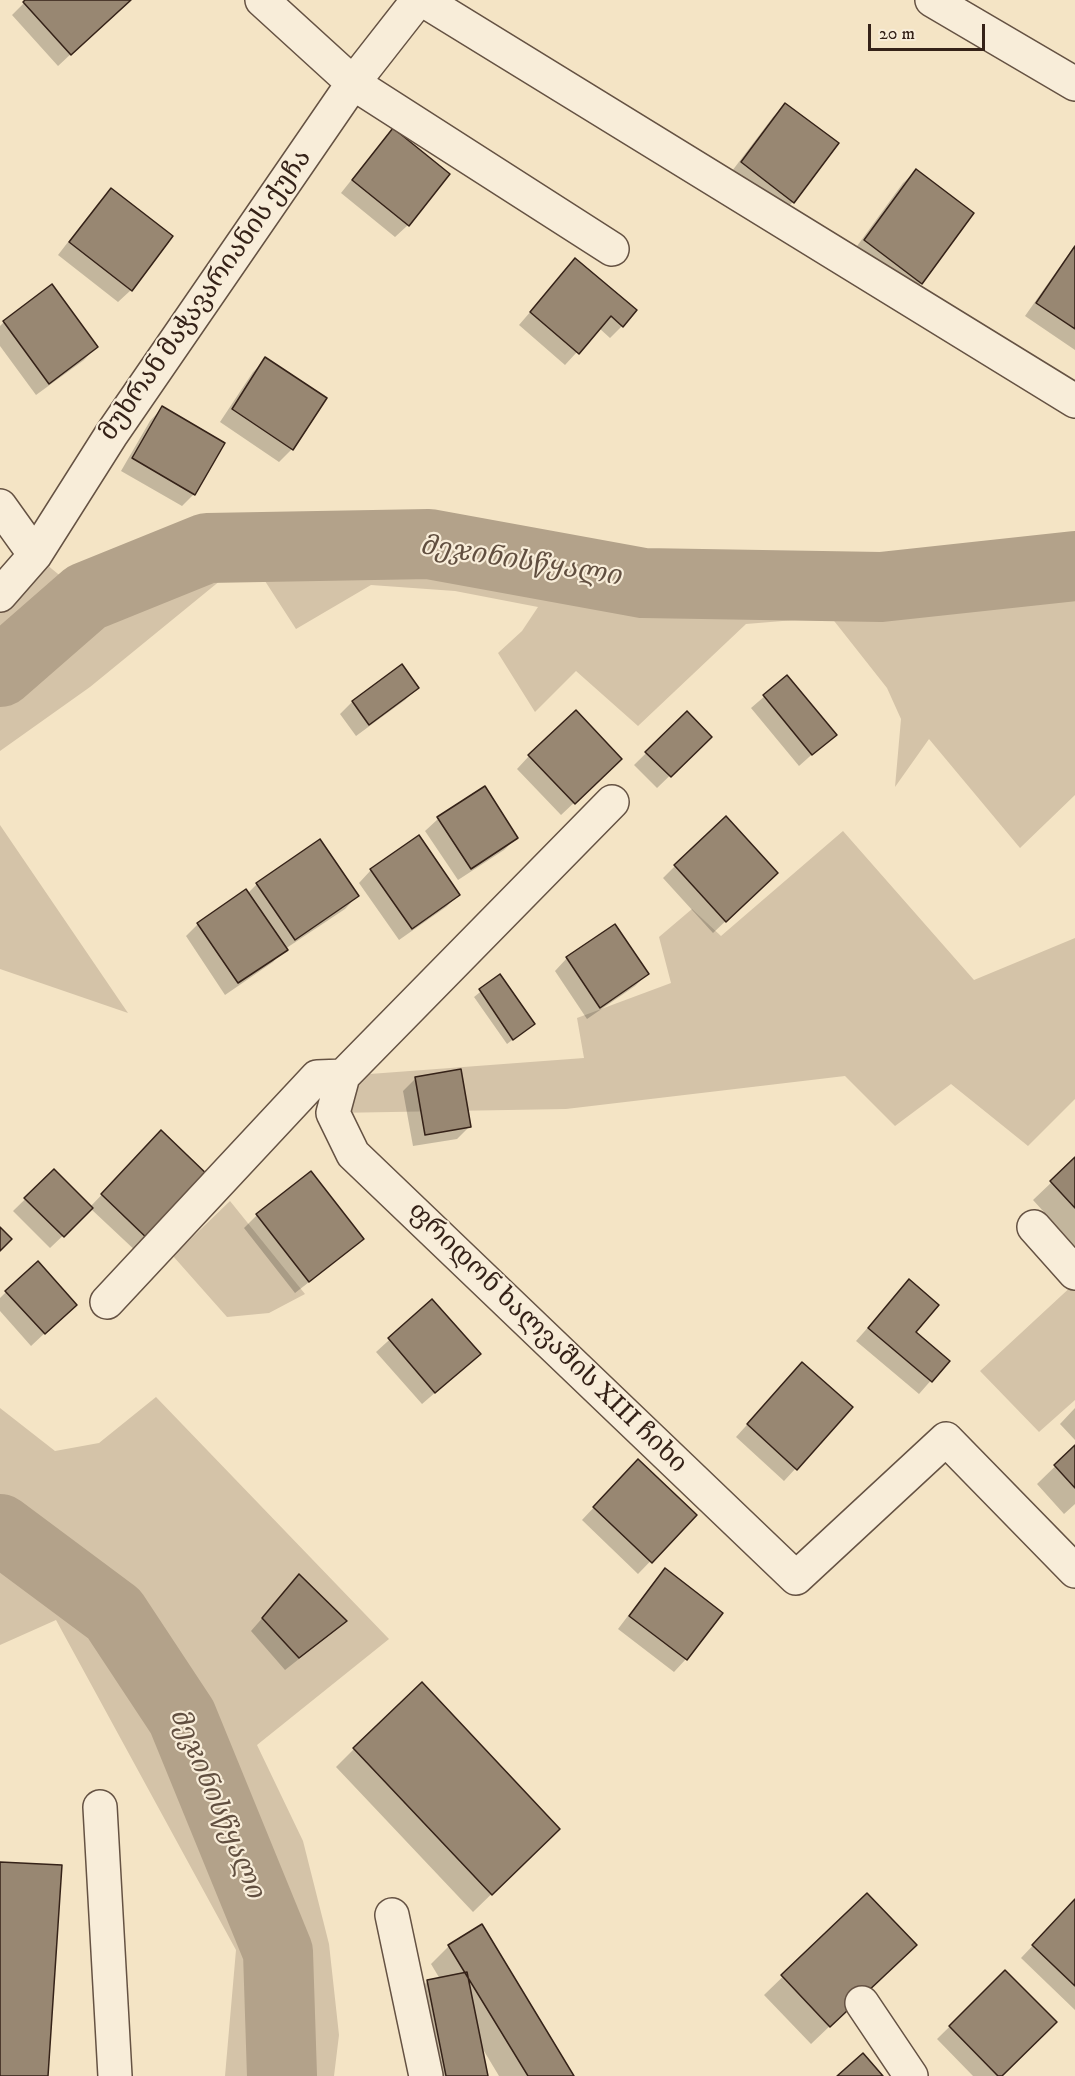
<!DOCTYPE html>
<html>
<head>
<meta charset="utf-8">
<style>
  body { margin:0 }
  #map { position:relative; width:1075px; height:2076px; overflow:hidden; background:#f4e4c5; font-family:"IM FELL DW Pica",serif }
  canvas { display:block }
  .scale { position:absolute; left:868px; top:24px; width:117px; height:27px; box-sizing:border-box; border:3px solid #352218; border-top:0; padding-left:8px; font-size:18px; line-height:21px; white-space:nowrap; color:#352218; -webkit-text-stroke:4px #f8edd9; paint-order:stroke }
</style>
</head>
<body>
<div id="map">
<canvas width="1075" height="2076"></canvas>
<div class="scale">20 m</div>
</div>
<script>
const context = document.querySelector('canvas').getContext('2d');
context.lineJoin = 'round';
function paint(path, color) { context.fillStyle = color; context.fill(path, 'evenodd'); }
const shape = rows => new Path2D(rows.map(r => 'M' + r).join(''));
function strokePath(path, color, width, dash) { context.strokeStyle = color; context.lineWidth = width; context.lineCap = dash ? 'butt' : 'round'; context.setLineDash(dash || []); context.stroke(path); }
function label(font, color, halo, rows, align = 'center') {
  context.font = font + ' "IM FELL DW Pica","Noto Serif Georgian",serif'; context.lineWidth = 4.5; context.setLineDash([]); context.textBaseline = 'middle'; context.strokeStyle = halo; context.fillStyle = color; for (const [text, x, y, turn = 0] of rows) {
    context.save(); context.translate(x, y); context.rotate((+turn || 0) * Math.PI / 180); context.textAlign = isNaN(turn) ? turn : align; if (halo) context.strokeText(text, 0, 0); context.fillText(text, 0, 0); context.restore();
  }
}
const green = shape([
  [429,544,643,583,881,587,1075,566,1075,795,1020,848,929,739,895,787,901,719,887,688,831,617,746,624,638,726,576,671,535,712,498,653,522,631,538,607,455,591,371,585,296,629,265,581,221,580,90,687,0,751,0,595,35,555,86,597,207,548],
  [0,825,128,1013,0,969],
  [843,831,974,980,1075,938,1075,1099,1028,1146,951,1084,895,1126,845,1076,566,1109,333,1113,343,1076,584,1058,577,1018,671,983,659,937,692,909,721,936],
  [230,1201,305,1294,269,1313,227,1317,173,1256],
  [1075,1283,1075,1400,1039,1432,980,1371],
  [156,1397,389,1639,257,1745,303,1841,329,1944,339,2035,334,2076,225,2076,236,1950,56,1620,0,1645,0,1408,55,1451,99,1443]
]);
const shadow = shape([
  [27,0,129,0,58,66,12,15],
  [786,105,793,202,780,214,729,175,773,117],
  [393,130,408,225,395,237,341,193,381,143],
  [916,171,921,283,908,295,852,253,903,183],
  [111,190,131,290,118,302,58,255,99,202],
  [1075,245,1075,350,1025,316],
  [575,260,622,326,610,338,599,328,565,365,519,325],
  [4,322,96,347,84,360,36,395,0,346,0,326],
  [266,359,325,399,292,449,279,462,220,422,253,372],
  [162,408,194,494,182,506,121,471,150,421],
  [787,677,835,734,799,766,751,708],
  [417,688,405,700,356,736,340,714,352,702],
  [687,713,710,737,657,788,634,765],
  [529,756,608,771,561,815,517,769],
  [484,788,516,838,504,850,458,880,425,831,438,819],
  [675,866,764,885,713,933,663,878],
  [371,870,458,895,446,907,399,940,359,883],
  [257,884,357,896,345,909,285,949,273,962,225,995,186,936,198,924,248,893],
  [567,958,647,974,635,986,587,1019,555,971],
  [500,976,533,1024,507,1044,474,997],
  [416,1078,470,1126,457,1139,413,1146,403,1091],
  [149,1145,211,1180,139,1254,91,1209,50,1248,13,1211,54,1171,90,1207],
  [1075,1160,1075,1246,1033,1200],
  [310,1173,362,1239,349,1251,295,1293,244,1228,257,1215],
  [909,1281,914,1333,948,1361,919,1394,856,1341],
  [6,1292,62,1317,31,1346,0,1311,0,1298],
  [432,1301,466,1366,422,1404,376,1352],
  [790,1377,796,1468,784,1481,736,1437],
  [1075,1408,1075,1440,1060,1424],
  [1075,1447,1075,1504,1064,1514,1037,1484],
  [626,1473,695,1515,638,1574,582,1520],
  [665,1570,686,1659,674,1672,618,1629,653,1583],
  [299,1576,344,1621,332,1633,285,1670,251,1631],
  [354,1749,540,1847,473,1912,336,1767],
  [867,1895,896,1963,811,2044,764,1995],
  [1075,1901,1075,2010,1021,1958],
  [449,1946,572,2076,499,2076,481,2046,486,2076,425,2076,409,1999,428,1981,440,1979,431,1964],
  [1005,1972,1000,2076,973,2076,937,2039]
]);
const river = shape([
  [0,672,86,597,207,548,429,544,643,583,881,587,1075,566],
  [0,1529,114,1614,182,1717,278,1952,282,2076]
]);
const building = shape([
  [25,0,131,0,71,55,23,2,25,0],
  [785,103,839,143,794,203,741,162,785,103],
  [393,128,450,174,409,226,352,180,393,128],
  [916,169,974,213,922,284,864,240,916,169],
  [111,188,173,236,132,291,69,242,111,188],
  [1075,246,1075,329,1036,303,1075,246],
  [575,258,637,310,623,327,611,316,579,354,530,312,575,258],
  [52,284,98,347,49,384,3,321,52,284],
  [265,357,327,398,293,450,232,409,265,357],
  [162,406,225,443,195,495,132,458,162,406],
  [402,664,419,688,369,725,352,701,402,664],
  [787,675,837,735,812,755,763,695,787,675],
  [576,710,622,759,575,804,528,755,576,710],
  [687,711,712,737,671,777,645,752,687,711],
  [485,786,518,838,471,869,437,817,485,786],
  [726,816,778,873,726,922,674,865,726,816],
  [419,835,460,895,412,929,370,869,419,835],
  [320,839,359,896,295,940,256,883,320,839],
  [246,889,288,950,238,983,197,923,246,889],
  [615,924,649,974,600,1008,566,957,615,924],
  [500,974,535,1024,513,1040,479,989,500,974],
  [461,1069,471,1127,425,1135,415,1077,461,1069],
  [161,1130,213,1180,152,1243,101,1194,161,1130],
  [1075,1157,1075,1208,1050,1181,1075,1157],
  [54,1169,93,1208,64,1237,24,1198,54,1169],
  [311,1171,364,1239,309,1282,256,1214,311,1171],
  [0,1227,12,1239,0,1251,0,1227],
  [38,1261,77,1305,45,1334,5,1291,38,1261],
  [909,1279,939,1305,916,1332,950,1361,932,1382,868,1328,909,1279],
  [432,1299,481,1354,435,1393,388,1338,432,1299],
  [802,1362,853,1407,797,1470,747,1424,802,1362],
  [1075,1445,1075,1488,1054,1465,1075,1445],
  [638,1459,697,1515,652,1563,593,1507,638,1459],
  [665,1568,723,1613,687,1660,629,1616,665,1568],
  [299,1574,347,1621,299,1658,262,1618,299,1574],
  [422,1682,560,1829,492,1895,353,1748,422,1682],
  [0,1862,62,1865,48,2076,0,2076,0,1862],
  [867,1893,917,1945,830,2027,781,1975,867,1893],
  [1075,1899,1075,1986,1032,1945,1075,1899],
  [482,1924,574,2076,528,2076,448,1945,482,1924],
  [1005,1970,1057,2022,1002,2076,998,2076,949,2026,1005,1970],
  [467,1972,488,2076,446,2076,427,1980,467,1972],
  [863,2053,883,2076,837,2076,863,2053]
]);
const minor = shape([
  [262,0,353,83,612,249],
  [423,0,1075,401],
  [932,0,1075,84],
  [0,506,35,555],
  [0,595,35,555,111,435,353,83,418,0],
  [612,802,343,1076,333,1113,353,1154,796,1578,946,1439,1075,1571],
  [1034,1227,1075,1273],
  [107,1302,317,1077,343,1076],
  [100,1807,115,2076],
  [392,1915,426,2076],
  [862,2003,911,2076]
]);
const streetNames = [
  ["მუხრან მაჭავარიანის ქუჩა",207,296,-55],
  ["ფრიდონ ხალვაშის XIII ჩიხი",546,1339,44]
];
const waterNames = [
  ["მეჯინისწყალი",520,563,9],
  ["მეჯინისწყალი",215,1804,67]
];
paint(green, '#d4c3a8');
paint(shadow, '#0003');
strokePath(river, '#b3a28a', 70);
paint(building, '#988772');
strokePath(building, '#352218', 1.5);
strokePath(minor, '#655243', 36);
strokePath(minor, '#f8edd9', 33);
label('26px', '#352218', '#f8edd9', streetNames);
label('italic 27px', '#614f40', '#f8edd9', waterNames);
</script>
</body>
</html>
